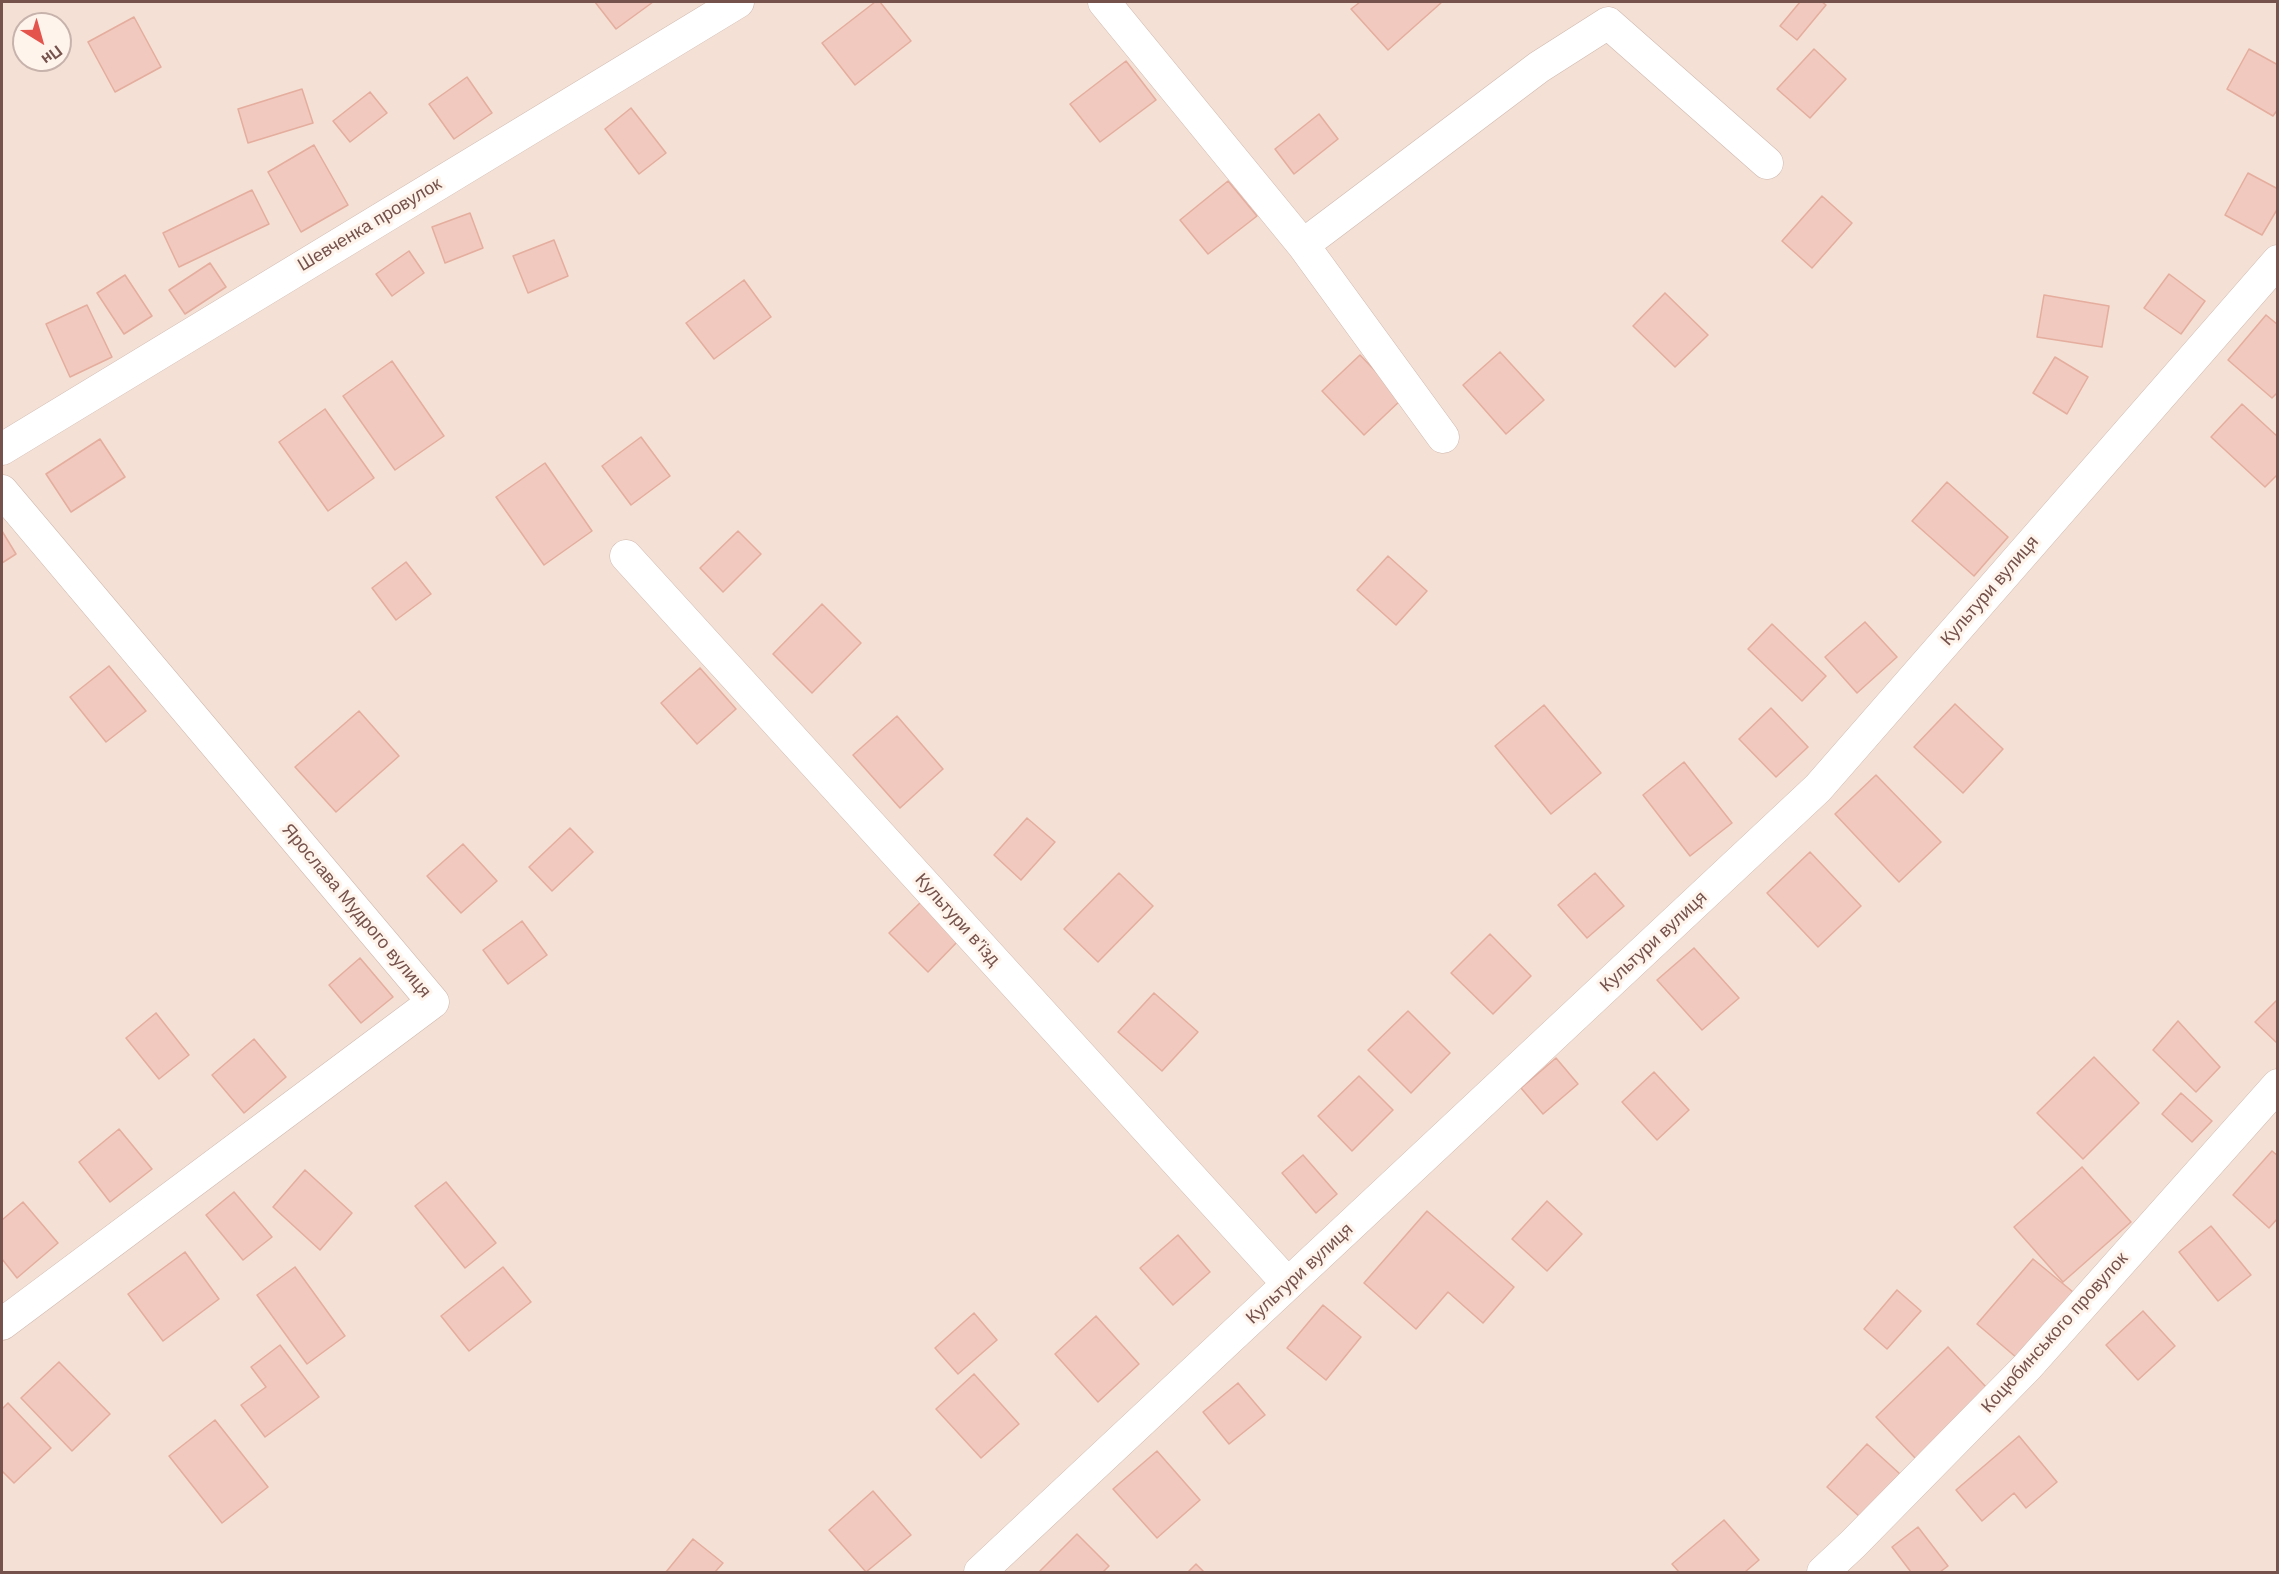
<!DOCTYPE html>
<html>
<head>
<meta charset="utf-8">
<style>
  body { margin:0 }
  #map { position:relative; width:2279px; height:1574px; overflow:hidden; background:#fcf0e6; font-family:Arial,sans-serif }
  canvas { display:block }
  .frame { position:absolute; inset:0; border:3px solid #75524b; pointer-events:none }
  .north { position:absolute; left:12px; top:12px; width:60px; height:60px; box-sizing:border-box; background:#fff4ec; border:2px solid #c8b3ac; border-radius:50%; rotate:143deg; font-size:16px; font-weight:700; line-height:24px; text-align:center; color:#75524b }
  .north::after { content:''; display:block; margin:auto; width:21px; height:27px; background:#e5544c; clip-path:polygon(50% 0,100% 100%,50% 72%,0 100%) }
</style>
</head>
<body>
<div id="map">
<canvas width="2279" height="1574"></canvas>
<div class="frame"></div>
<div class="north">Пн</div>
</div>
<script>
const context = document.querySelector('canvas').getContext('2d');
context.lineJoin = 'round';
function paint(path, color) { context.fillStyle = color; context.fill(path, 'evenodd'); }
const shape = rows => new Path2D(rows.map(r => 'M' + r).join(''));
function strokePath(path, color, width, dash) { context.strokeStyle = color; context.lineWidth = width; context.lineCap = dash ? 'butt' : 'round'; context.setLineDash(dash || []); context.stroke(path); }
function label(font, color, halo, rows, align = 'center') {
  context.font = font + ' Arial,sans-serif'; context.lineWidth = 6; context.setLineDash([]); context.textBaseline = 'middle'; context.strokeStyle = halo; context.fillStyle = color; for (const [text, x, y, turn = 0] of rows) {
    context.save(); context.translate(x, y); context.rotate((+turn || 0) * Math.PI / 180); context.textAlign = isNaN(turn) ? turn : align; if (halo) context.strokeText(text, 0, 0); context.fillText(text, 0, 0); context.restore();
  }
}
const residential = shape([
  [2,2,2277,2,2277,1572,2,1572],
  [24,24,60,24,60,60,24,60]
]);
const building = shape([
  [595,2,653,2,616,29,595,2],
  [875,2,880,2,911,41,855,85,822,43,875,2],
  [1360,2,1442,2,1388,50,1351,9,1360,2],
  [1800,2,1822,2,1826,5,1797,40,1780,26,1800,2],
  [134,17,161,67,115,92,88,42,134,17],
  [1814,49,1846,79,1810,118,1777,89,1814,49],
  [2249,49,2278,65,2278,109,2273,116,2227,89,2249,49],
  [1126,61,1156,100,1100,142,1070,104,1126,61],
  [467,77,492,113,454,139,429,104,467,77],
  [302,89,313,123,248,143,238,109,302,89],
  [370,92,387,113,350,142,333,121,370,92],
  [631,108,666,153,639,174,605,129,631,108],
  [1319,114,1338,139,1294,174,1275,149,1319,114],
  [314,145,348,205,301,232,268,172,314,145],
  [2248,173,2278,189,2278,208,2262,235,2225,215,2248,173],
  [1228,181,1257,216,1208,254,1180,220,1228,181],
  [252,190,269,224,179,267,163,233,252,190],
  [1822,196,1852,223,1812,268,1782,241,1822,196],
  [470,213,483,248,445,263,432,227,470,213],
  [554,240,568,276,528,293,513,256,554,240],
  [409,251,424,273,392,296,376,274,409,251],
  [210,263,226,287,185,314,169,290,210,263],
  [2169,274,2205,301,2181,334,2144,308,2169,274],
  [125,275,152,316,124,334,97,293,125,275],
  [744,280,771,317,714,359,686,323,744,280],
  [1665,293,1708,335,1675,367,1633,326,1665,293],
  [2044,295,2109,306,2102,347,2037,337,2044,295],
  [87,305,112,357,70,377,46,324,87,305],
  [2266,315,2278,325,2278,392,2272,398,2228,360,2266,315],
  [1500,352,1544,400,1506,434,1463,385,1500,352],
  [1360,355,1402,399,1364,435,1322,391,1360,355],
  [2055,357,2088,377,2067,414,2033,393,2055,357],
  [392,361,444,436,395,470,343,396,392,361],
  [2242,404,2278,437,2278,474,2265,487,2211,437,2242,404],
  [325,409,374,478,328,511,279,442,325,409],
  [641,437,670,476,631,505,602,466,641,437],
  [100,439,125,477,71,512,46,474,100,439],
  [545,463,592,531,544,565,496,497,545,463],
  [1947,482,2008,537,1974,576,1912,521,1947,482],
  [2,531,16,554,2,563,2,531],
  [738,531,761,554,723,592,700,568,738,531],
  [1388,556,1427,591,1396,625,1357,590,1388,556],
  [406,562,431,594,396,620,372,588,406,562],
  [822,604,861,643,812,693,773,654,822,604],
  [1865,622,1897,657,1857,693,1825,657,1865,622],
  [1772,624,1826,676,1802,701,1748,649,1772,624],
  [109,666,146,711,106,742,70,697,109,666],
  [700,668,736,709,697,744,661,703,700,668],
  [1955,704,2003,749,1963,793,1914,747,1955,704],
  [1544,705,1601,773,1551,814,1495,746,1544,705],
  [1771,708,1808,747,1776,777,1739,739,1771,708],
  [359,711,399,756,336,812,295,767,359,711],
  [897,716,943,769,900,808,853,755,897,716],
  [1684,762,1732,823,1690,856,1643,795,1684,762],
  [1876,775,1941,842,1899,882,1835,814,1876,775],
  [1027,818,1055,842,1021,880,994,855,1027,818],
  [570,828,593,852,552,891,529,867,570,828],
  [463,844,497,881,461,913,427,876,463,844],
  [1810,852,1861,906,1818,947,1767,893,1810,852],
  [1119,873,1153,906,1098,962,1064,929,1119,873],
  [1595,873,1624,906,1587,938,1558,905,1595,873],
  [922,901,960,939,928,972,889,933,922,901],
  [522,921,547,955,508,984,483,950,522,921],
  [1490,934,1531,976,1493,1014,1451,973,1490,934],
  [1694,948,1739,998,1702,1030,1657,980,1694,948],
  [360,958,393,997,361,1023,329,985,360,958],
  [1154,993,1198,1032,1162,1071,1118,1032,1154,993],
  [2278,999,2278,1044,2255,1022,2278,999],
  [1408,1011,1450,1053,1411,1093,1368,1050,1408,1011],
  [156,1013,189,1055,159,1079,126,1038,156,1013],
  [2178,1021,2220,1067,2196,1092,2153,1050,2178,1021],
  [254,1039,286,1077,244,1113,212,1075,254,1039],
  [2094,1057,2139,1103,2083,1159,2037,1113,2094,1057],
  [1556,1058,1578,1084,1543,1114,1521,1088,1556,1058],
  [1654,1072,1689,1110,1657,1140,1622,1102,1654,1072],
  [1359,1076,1393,1110,1352,1151,1318,1116,1359,1076],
  [2181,1093,2212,1121,2192,1142,2162,1114,2181,1093],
  [119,1129,152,1169,110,1202,79,1162,119,1129],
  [2272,1151,2278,1156,2278,1218,2269,1228,2233,1195,2272,1151],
  [1303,1155,1337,1194,1316,1213,1282,1173,1303,1155],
  [2082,1167,2131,1222,2063,1282,2014,1227,2082,1167],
  [305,1170,352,1213,320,1250,273,1207,305,1170],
  [446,1182,496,1243,465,1268,415,1206,446,1182],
  [234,1192,272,1237,243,1260,206,1215,234,1192],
  [1547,1201,1582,1234,1547,1271,1512,1239,1547,1201],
  [23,1202,58,1243,17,1278,2,1259,2,1220,23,1202],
  [1427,1211,1514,1287,1483,1323,1448,1292,1416,1329,1364,1283,1427,1211],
  [2211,1226,2251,1275,2218,1301,2179,1252,2211,1226],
  [1178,1235,1210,1272,1173,1305,1140,1268,1178,1235],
  [185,1252,219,1299,163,1341,128,1294,185,1252],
  [2033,1259,2073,1292,2017,1358,1977,1324,2033,1259],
  [295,1267,345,1336,307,1364,257,1295,295,1267],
  [503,1267,531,1302,469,1351,441,1316,503,1267],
  [1897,1290,1921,1311,1887,1349,1864,1329,1897,1290],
  [1323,1305,1361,1337,1326,1380,1287,1348,1323,1305],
  [2143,1311,2175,1346,2138,1380,2106,1345,2143,1311],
  [974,1313,997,1340,958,1374,935,1348,974,1313],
  [1096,1316,1139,1364,1098,1402,1055,1354,1096,1316],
  [280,1345,319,1397,265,1437,241,1405,266,1387,251,1367,280,1345],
  [1948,1347,1988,1389,1916,1459,1876,1417,1948,1347],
  [59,1362,110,1414,72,1451,21,1398,59,1362],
  [974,1374,1019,1424,981,1458,936,1409,974,1374],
  [1238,1383,1265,1415,1229,1444,1203,1412,1238,1383],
  [8,1403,51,1448,14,1483,2,1471,2,1409,8,1403],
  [215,1420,268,1487,222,1523,169,1456,215,1420],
  [2019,1436,2057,1482,2026,1508,2014,1493,1982,1521,1956,1490,2019,1436],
  [1867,1444,1900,1474,1860,1517,1827,1487,1867,1444],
  [1157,1451,1200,1500,1157,1538,1113,1489,1157,1451],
  [873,1491,911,1535,866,1572,829,1530,873,1491],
  [1724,1520,1759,1560,1745,1572,1679,1572,1672,1564,1724,1520],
  [1918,1527,1948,1566,1940,1572,1911,1572,1892,1547,1918,1527],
  [1077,1534,1109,1566,1103,1572,1039,1572,1077,1534],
  [693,1539,723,1563,715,1572,666,1572,693,1539],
  [1196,1564,1204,1572,1188,1572,1196,1564]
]);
const street = shape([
  [1104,2,1303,245,1443,437],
  [1303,245,1539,67,1608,23,1767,163],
  [2,449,738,2],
  [2,491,433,1002,2,1324],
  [626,556,1288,1284],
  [980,1572,1818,788,2278,261],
  [1823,1572,1853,1544,2027,1367,2278,1085]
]);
const streetNames = [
  ["Шевченка провулок",370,225,-31],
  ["Культури вулиця",1990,591,-49],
  ["Ярослава Мудрого вулиця",356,911,50],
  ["Культури в’їзд",957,920,48],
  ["Культури вулиця",1654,942,-43],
  ["Культури вулиця",1300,1274,-43],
  ["Коцюбинського провулок",2055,1333,-48]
];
paint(residential, '#f4e0d4');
paint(building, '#f1c9be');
strokePath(building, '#e4ad9e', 1.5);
strokePath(street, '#d0b8af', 33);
strokePath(street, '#fff', 32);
label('18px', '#75524b', '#fff4ec', streetNames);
</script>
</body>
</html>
